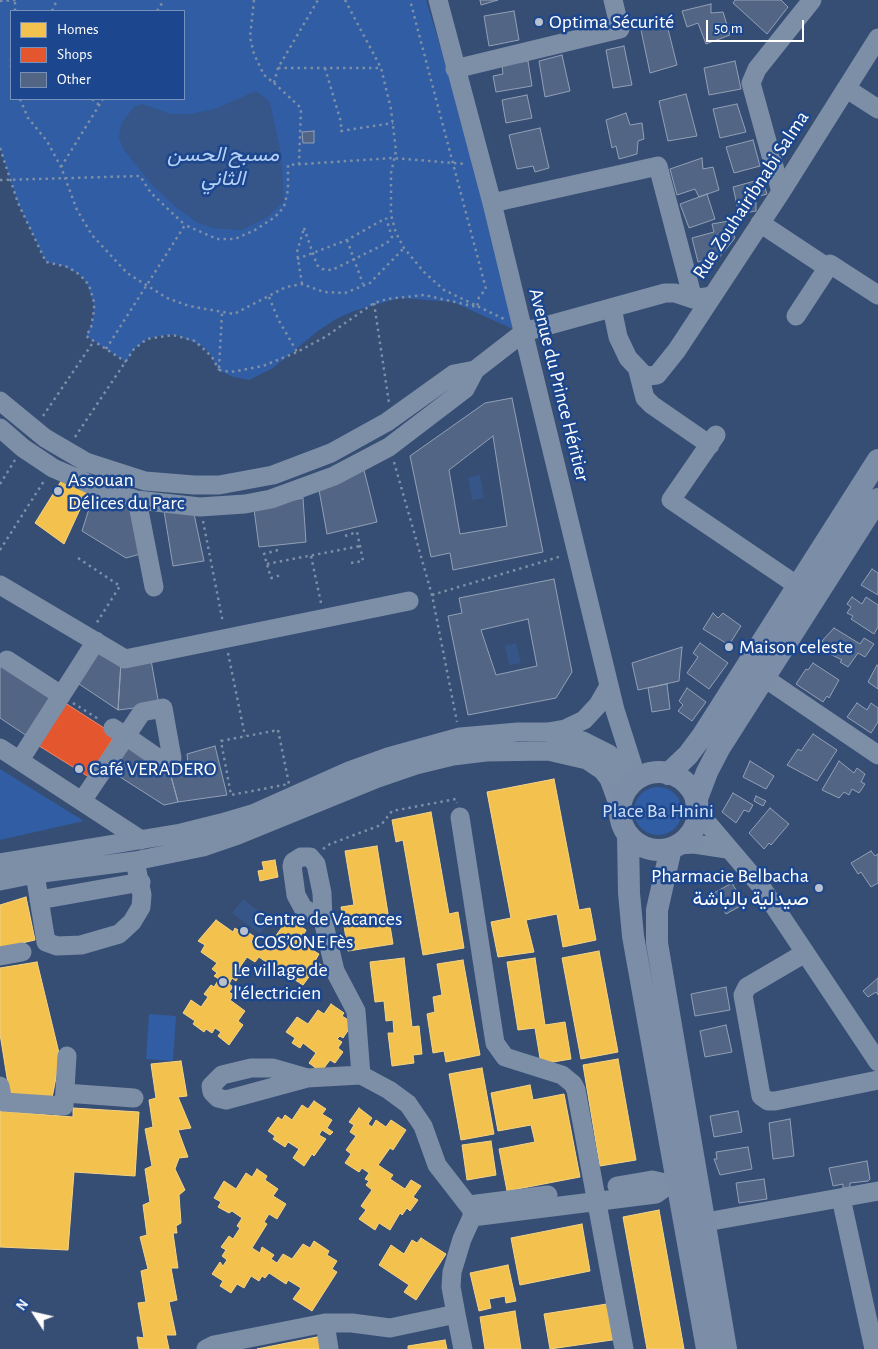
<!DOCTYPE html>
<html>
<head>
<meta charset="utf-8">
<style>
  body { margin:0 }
  #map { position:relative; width:878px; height:1349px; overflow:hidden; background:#364d74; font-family:"Alegreya Sans",sans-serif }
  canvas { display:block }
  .legend { position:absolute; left:10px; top:10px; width:175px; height:90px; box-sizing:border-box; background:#1c478e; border:1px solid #7791bb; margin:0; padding:6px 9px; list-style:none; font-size:15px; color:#fff }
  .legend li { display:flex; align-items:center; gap:10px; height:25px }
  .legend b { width:25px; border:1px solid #7791bb }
  .north { position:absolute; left:10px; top:1289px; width:50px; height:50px; -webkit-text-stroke:4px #1c478e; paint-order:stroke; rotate:305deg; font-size:14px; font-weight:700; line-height:20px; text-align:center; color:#fff }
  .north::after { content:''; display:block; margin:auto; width:18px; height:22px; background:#fff; clip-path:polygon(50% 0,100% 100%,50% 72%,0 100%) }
  .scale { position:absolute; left:706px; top:20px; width:98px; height:22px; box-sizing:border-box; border:2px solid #fff; border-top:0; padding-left:6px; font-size:15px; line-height:18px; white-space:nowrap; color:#fff; -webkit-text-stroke:4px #1c478e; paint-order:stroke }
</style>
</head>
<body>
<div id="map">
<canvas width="878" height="1349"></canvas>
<ul class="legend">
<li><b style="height:14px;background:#f2c14e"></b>Homes</li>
<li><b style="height:14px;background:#e4572e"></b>Shops</li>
<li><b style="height:14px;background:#526584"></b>Other</li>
</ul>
<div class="north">N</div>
<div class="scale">50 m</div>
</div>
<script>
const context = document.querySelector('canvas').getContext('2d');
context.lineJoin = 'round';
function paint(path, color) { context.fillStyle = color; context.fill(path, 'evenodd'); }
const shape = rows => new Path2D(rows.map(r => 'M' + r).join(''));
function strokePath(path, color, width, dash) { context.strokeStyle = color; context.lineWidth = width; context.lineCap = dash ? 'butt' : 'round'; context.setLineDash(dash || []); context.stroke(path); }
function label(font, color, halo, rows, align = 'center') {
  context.font = font + ' "Alegreya Sans",Vazirmatn,sans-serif'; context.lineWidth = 5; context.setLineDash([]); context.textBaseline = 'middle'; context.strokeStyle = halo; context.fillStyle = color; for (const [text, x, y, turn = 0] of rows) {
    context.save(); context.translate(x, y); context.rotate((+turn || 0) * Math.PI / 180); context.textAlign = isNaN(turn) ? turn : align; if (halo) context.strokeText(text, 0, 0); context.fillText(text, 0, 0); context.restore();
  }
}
const green = shape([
  [0,0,426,0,476,162,519,332,453,302,400,298,354,311,336,319,318,331,273,368,249,380,233,377,219,370,210,354,202,346,177,335,164,335,147,339,134,349,126,362,86,336,93,320,94,305,87,283,80,275,64,266,46,262,18,203,0,148],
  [11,11,184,11,184,99,11,99],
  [0,769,84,821,0,840],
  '634 811a24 24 0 1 1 48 0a24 24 0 1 1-48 0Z',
  [149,1014,176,1016,173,1061,146,1059]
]);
const water = shape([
  [256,91,269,101,271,108,281,154,284,201,269,216,242,230,213,228,198,223,176,207,153,186,124,150,119,138,121,125,127,116,134,107,142,104,171,114,190,114,215,109],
  [480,475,484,498,472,500,468,477],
  [516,643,521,663,509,665,505,646],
  [243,899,270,920,260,934,232,913]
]);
const homes = shape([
  [63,478,88,492,64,544,35,523,63,478],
  [554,779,579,910,590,908,596,940,563,947,557,914,526,920,534,952,498,957,491,922,511,918,487,792,554,779],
  [431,812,449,914,458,912,464,948,423,955,403,840,396,842,392,820,431,812],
  [377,846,393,944,348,951,341,907,354,905,345,851,377,846],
  [275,860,278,877,260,881,258,871,264,870,262,862,275,860],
  [26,897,35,940,0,948,0,905,26,897],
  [216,920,233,932,235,928,241,932,243,929,255,937,251,942,262,949,265,944,273,949,280,940,275,937,285,923,289,926,292,921,306,930,304,934,316,942,311,949,319,954,315,961,323,966,315,977,311,974,303,985,292,978,294,975,289,971,286,976,280,972,278,975,267,968,269,964,259,957,255,962,247,957,240,967,243,969,236,981,232,978,229,984,233,987,229,992,234,995,230,1000,245,1011,238,1021,243,1025,229,1045,218,1036,221,1032,215,1028,212,1033,206,1029,204,1032,193,1024,195,1021,183,1013,191,1000,201,1007,208,997,204,994,211,985,214,987,219,979,214,976,217,973,212,969,217,963,201,952,205,945,198,941,216,920],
  [599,951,618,1052,581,1059,562,958,599,951],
  [404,958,412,1027,419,1026,422,1054,413,1055,414,1063,392,1066,388,1033,394,1033,393,1020,386,1021,384,1001,375,1002,370,962,404,958],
  [535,958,545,1025,565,1022,571,1059,541,1064,535,1028,518,1030,507,962,535,958],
  [463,960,480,1055,446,1062,444,1051,433,1053,427,1014,435,1012,433,997,442,995,437,964,463,960],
  [37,962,60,1057,52,1098,10,1096,0,1034,0,968,37,962],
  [331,1004,344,1013,342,1016,353,1023,343,1038,340,1036,337,1039,342,1042,338,1048,343,1052,335,1063,330,1060,321,1072,309,1063,316,1053,303,1043,300,1048,292,1043,295,1038,286,1032,297,1017,308,1024,318,1010,324,1014,331,1004],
  [618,1059,636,1160,600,1166,583,1065,618,1059],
  [181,1061,187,1096,178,1097,191,1128,178,1130,188,1157,179,1158,175,1169,185,1190,179,1195,181,1223,176,1226,177,1233,173,1233,178,1268,171,1268,177,1300,169,1302,176,1335,166,1335,169,1349,139,1349,137,1337,144,1338,138,1303,146,1302,141,1271,148,1269,140,1237,147,1235,143,1205,150,1202,145,1169,152,1166,145,1129,153,1127,149,1100,156,1098,151,1064,181,1061],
  [482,1068,494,1134,461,1140,449,1074,482,1068],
  [530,1085,533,1100,564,1094,580,1177,507,1191,499,1149,535,1142,531,1125,498,1131,491,1093,530,1085],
  [314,1101,326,1109,322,1114,332,1120,327,1128,333,1132,330,1135,322,1130,319,1135,326,1139,314,1156,312,1154,304,1166,293,1158,299,1149,288,1142,285,1147,273,1139,275,1136,268,1131,278,1117,282,1120,285,1115,292,1120,302,1105,308,1109,314,1101],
  [73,1108,139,1112,135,1176,74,1172,68,1250,0,1247,0,1111,73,1117,73,1108],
  [359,1108,372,1118,368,1124,372,1127,376,1120,386,1127,391,1120,406,1130,393,1150,390,1148,378,1165,393,1175,390,1179,405,1189,411,1180,421,1186,413,1197,418,1200,410,1211,407,1208,402,1215,400,1213,390,1230,379,1223,375,1230,359,1219,366,1210,361,1206,372,1190,366,1185,369,1181,365,1179,369,1173,362,1168,359,1172,345,1163,351,1154,346,1150,356,1136,350,1132,354,1125,349,1122,359,1108],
  [491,1141,496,1175,467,1180,462,1145,491,1141],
  [257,1169,267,1176,265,1180,278,1189,273,1196,286,1204,277,1219,269,1214,264,1222,267,1224,252,1248,260,1253,262,1247,274,1255,271,1259,277,1263,283,1254,292,1259,303,1244,310,1248,314,1241,329,1251,327,1255,337,1261,332,1269,337,1272,312,1311,293,1299,301,1288,288,1280,286,1284,269,1273,265,1278,262,1276,259,1281,251,1276,244,1288,237,1284,231,1293,220,1286,223,1281,212,1274,220,1262,223,1266,227,1260,222,1256,226,1250,221,1247,229,1236,233,1239,240,1228,237,1226,242,1218,232,1211,229,1213,218,1207,221,1202,214,1198,224,1181,236,1189,246,1173,252,1177,257,1169],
  [659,1210,684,1349,647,1349,623,1217,659,1210],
  [582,1224,590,1271,520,1285,511,1238,582,1224],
  [421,1238,446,1254,416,1300,404,1292,409,1285,379,1265,391,1245,404,1254,412,1240,417,1243,421,1238],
  [508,1265,516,1301,506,1303,505,1296,489,1299,491,1308,479,1311,470,1273,508,1265],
  [613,1303,619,1339,550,1349,544,1314,613,1303],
  [515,1311,521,1349,485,1349,480,1317,515,1311],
  [322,1336,324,1349,257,1349,322,1336],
  [445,1340,447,1349,408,1349,408,1346,445,1340]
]);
const shops = shape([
  [62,701,115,735,89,777,36,744,62,701]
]);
const building = shape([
  [480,0,498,0,481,5,480,0],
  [735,0,781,0,788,7,767,34,733,3,735,0],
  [711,4,711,13,723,12,730,35,706,44,698,23,687,27,682,11,711,4],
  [514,11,519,40,489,46,484,16,514,11],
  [667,25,677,65,650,73,641,30,667,25],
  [624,46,632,85,613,88,606,50,624,46],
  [562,55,570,91,545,97,539,61,562,55],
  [528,61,532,86,496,92,493,76,503,74,502,65,528,61],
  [735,61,741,89,709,95,704,68,735,61],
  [686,94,697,136,668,141,659,101,686,94],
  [527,95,532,118,506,123,502,100,527,95],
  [737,104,746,132,720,138,713,109,737,104],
  [626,113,630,125,642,123,644,139,638,141,637,154,619,159,616,146,612,148,606,120,626,113],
  [540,128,549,168,535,172,533,166,517,169,509,135,540,128],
  [314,131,314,143,303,143,302,132,314,131],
  [753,140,760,166,734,173,726,147,753,140],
  [702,158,703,169,713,167,719,190,699,197,695,189,677,195,670,169,702,158],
  [762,179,767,194,756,197,756,211,739,214,733,187,762,179],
  [707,194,715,219,689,228,680,204,707,194],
  [729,221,735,238,714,264,709,259,698,262,692,238,714,232,712,224,729,221],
  [512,398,543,552,453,570,450,553,431,557,410,456,485,403,512,398],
  [493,436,507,526,460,534,449,470,493,436],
  [364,470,377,522,327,534,319,490,364,470],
  [94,493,131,505,144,553,126,558,82,531,94,493],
  [303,498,306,542,259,547,254,509,303,498],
  [193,509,204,561,173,566,164,511,193,509],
  [872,569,878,573,878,595,861,585,872,569],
  [554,579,572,672,556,698,468,715,448,616,462,613,459,598,554,579],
  [528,619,537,666,496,675,481,630,528,619],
  [852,597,862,604,866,597,878,605,878,627,874,634,851,619,853,616,847,613,851,607,847,604,852,597],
  [713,613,718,618,723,613,741,626,729,645,703,629,713,613],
  [834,628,860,644,864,638,874,644,865,657,858,653,848,667,840,662,842,660,822,650,826,644,822,641,834,628],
  [700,643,728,663,709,689,687,673,698,657,693,653,700,643],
  [682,647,679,681,638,690,632,663,682,647],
  [96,650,121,662,118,710,76,682,96,650],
  [151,660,159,705,118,710,121,662,151,660],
  [813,663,839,680,829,698,827,696,823,702,796,684,806,669,808,670,813,663],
  [0,664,51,698,27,736,0,718,0,664],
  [877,665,878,666,878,689,868,682,877,665],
  [667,684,670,709,652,712,648,688,667,684],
  [687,688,706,702,692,721,678,711,683,705,679,701,687,688],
  [857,703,867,710,871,703,878,708,878,722,871,733,847,717,857,703],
  [813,734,837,750,817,781,787,765,798,749,801,751,813,734],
  [128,740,169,769,178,802,164,805,109,770,128,740],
  [215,746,227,795,178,802,169,769,188,764,187,754,215,746],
  [750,761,774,776,766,789,743,777,750,761],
  [839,761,854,773,857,768,865,774,861,782,865,784,859,793,852,789,849,795,844,792,839,798,822,790,839,761],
  [733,793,753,805,749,812,744,810,736,823,722,812,733,793],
  [756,796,766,801,763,806,754,801,756,796],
  [770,808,789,824,771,845,769,843,764,849,749,833,770,808],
  [871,851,875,856,878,854,878,883,871,887,861,872,858,874,851,863,871,851],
  [732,883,744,904,726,914,714,893,732,883],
  [878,978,878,995,876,992,868,997,863,991,878,978],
  [726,987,730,1010,695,1016,691,994,726,987],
  [726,1025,732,1052,705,1057,700,1031,726,1025],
  [738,1111,742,1132,714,1137,710,1116,738,1111],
  [790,1119,794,1156,773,1159,769,1123,790,1119],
  [748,1147,752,1169,720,1175,714,1159,717,1159,716,1152,748,1147],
  [867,1161,870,1179,868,1181,850,1183,850,1187,843,1188,843,1184,833,1186,829,1168,867,1161],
  [764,1179,767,1199,739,1203,736,1183,764,1179]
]);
const path = shape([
  [254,0,250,37,254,54,264,75,274,83,278,68,318,0],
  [345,0,381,68,391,109,396,151,391,173,391,215,396,233,404,248,424,272,444,290,504,319],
  [0,1,16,0],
  [15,11,15,0],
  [52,11,57,0],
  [157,11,164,0],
  [11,59,11,68],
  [278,68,381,68],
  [325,68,341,122,341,131,393,123],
  [274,83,301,108,299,164],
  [20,99,28,118,47,141,61,167,77,210,92,235,127,273,167,298,189,306,234,314,286,287,302,284,324,292,345,293,370,283,404,248],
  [92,99,99,105],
  [0,148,18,203,46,262,68,267,80,275,89,285,94,302,94,310,91,328,86,336,126,362],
  [61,167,103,99],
  [0,180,140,176,151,193,185,225],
  [304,228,317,265,322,269,332,270,387,243,392,237,386,218],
  [347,240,363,284],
  [297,259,347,240,386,218],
  [302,284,297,252,304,228],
  [269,297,278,319,297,352],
  [374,303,389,403],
  [106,349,185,225,217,239,235,239,255,230,275,217,284,207,288,190,288,165,393,158,466,164],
  [219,368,222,313],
  [219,370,231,372,263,366,297,352,325,337,374,303,387,299,424,295,477,307,479,297,486,289,410,0],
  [43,416,94,341],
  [75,437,134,349,147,339,173,335,195,341,212,357,219,370],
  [394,462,432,595,457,722],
  [0,484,15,460],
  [203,521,223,623],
  [345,536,357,532,360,546,363,561,351,563],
  [0,550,44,481],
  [278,550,264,554,271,578,281,575],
  [311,556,321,603],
  [78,558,120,586,96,624],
  [267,564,360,546],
  [432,595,562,556],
  [228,653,245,736],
  [73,703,100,720],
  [278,730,289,784,231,795,221,741,278,730],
  [323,849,330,844,381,825,392,811,456,799,457,803]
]);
const minor = shape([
  [438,0,492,203,615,710,637,779],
  [455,69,620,29,613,0],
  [847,89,878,109],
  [781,192,751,83,757,69,812,0],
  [492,203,658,166,693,299],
  [760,223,828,268],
  [612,308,618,337,628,358,643,374,648,376,657,375,677,350,781,192,878,38],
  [796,316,830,264,878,295],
  [638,371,645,398,652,405,710,445],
  [0,401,45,438,86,462,145,481,194,485,219,485,273,475,331,453,387,422,454,374,475,370],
  [0,428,23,448,53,468,99,488,137,500,200,507,245,504,271,499,334,476,389,447,465,389,475,370,524,332,665,293,675,293,693,299,712,296],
  [716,435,671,500,798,586],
  [137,500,154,587],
  [0,585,125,659,409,601],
  [7,660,61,695],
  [763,677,878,755],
  [548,732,565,729,584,720,598,705,609,686],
  [0,748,141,840],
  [20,760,96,641],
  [82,801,126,736,142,712,163,708,172,758,162,761,126,736,113,728],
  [697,816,709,825,760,885,878,1062],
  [460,817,495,1043,505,1057,562,1075,573,1084,576,1090,624,1349],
  [678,845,694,844,727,849],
  [0,863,181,833,221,823,255,813,349,771,388,757,460,737,518,732,547,732,583,741,609,754,619,763,631,783],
  [35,874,46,942,57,946,81,945,119,934,132,922,141,907,142,895,135,861],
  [0,881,35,874,135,861,203,847,238,835,378,778,416,765,453,756,486,752,548,751,587,760,602,770,609,779,620,809],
  [39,900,141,882],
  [323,920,303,908,296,895,292,866,293,862,301,857,310,857,316,864,322,893,323,920,335,971,356,1011,361,1075],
  [805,953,747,987,743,995,761,1096,768,1101,775,1101,878,1080],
  [0,956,22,952],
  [0,1086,3,1102,64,1106,67,1056],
  [65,1093,134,1098],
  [617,1186,652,1180,670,1184],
  [841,1198,874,1349],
  [469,1205,548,1195],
  [472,1217,656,1194,670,1184,691,1179],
  [706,1222,878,1191],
  [456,1314,463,1349],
  [325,1323,329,1349],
  [206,1349,214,1345,325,1323,352,1323,390,1328,456,1314,451,1287,452,1272,462,1239,472,1217,472,1210,437,1165,423,1126,408,1104,389,1090,361,1075,307,1078,226,1100,218,1098,212,1092,211,1086,222,1075,251,1068,272,1068,307,1078]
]);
const major = shape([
  '620 811a39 39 0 1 1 78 0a39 39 0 1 1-78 0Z',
  [668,774,688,755,703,735,878,460],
  [696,801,707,772,720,747,878,499],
  [628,835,629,893,633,936,707,1349],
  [671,848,657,910,657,943,726,1349]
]);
const markers = [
  [539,22,5,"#b9c1ce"],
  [58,491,5,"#b9c1ce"],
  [729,647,5,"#b9c1ce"],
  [79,769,5,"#b9c1ce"],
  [819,888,5,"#b9c1ce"],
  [244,931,5,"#b9c1ce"],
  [223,982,5,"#b9c1ce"]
];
const poiNames = [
  ["Optima Sécurité",549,22],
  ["Assouan",68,480],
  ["Délices du Parc",68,503],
  ["Maison celeste",739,647],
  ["Café VERADERO",89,769],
  ["Pharmacie Belbacha",809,876,"right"],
  ["صيدلية بالباشة",809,899,"right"],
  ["Centre de Vacances",254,919],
  ["COS’ONE Fès",254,942],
  ["Le village de",233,970],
  ["l'électricien",233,993]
];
const streetNames = [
  ["Rue Zouhairibnabi Salma",751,195,-57],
  ["Avenue du Prince Héritier",559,385,76]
];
const parkNames = [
  ["Place Ba Hnini",658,811]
];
const waterNames = [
  ["مسبح الحسن",223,155],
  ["الثاني",223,179]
];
paint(green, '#305da4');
paint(water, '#365588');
paint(homes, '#f2c14e');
strokePath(homes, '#f6d483', 1);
paint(shops, '#e4572e');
strokePath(shops, '#ec896d', 1);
paint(building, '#526584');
strokePath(building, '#92a0b6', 1);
strokePath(path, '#7d8ea7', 2.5, [2.5, 4]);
strokePath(minor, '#7d8ea7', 19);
strokePath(major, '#7c8da7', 22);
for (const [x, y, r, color] of markers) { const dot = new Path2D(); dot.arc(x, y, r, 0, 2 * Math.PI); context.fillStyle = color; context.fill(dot); strokePath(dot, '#1c478e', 2); }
label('20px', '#fff', '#1c478e', poiNames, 'left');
label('20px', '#fff', '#1c478e', streetNames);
label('20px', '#cfe0fa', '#1c478e', parkNames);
label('italic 21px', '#b5cff5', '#1c478e', waterNames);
</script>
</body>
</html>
